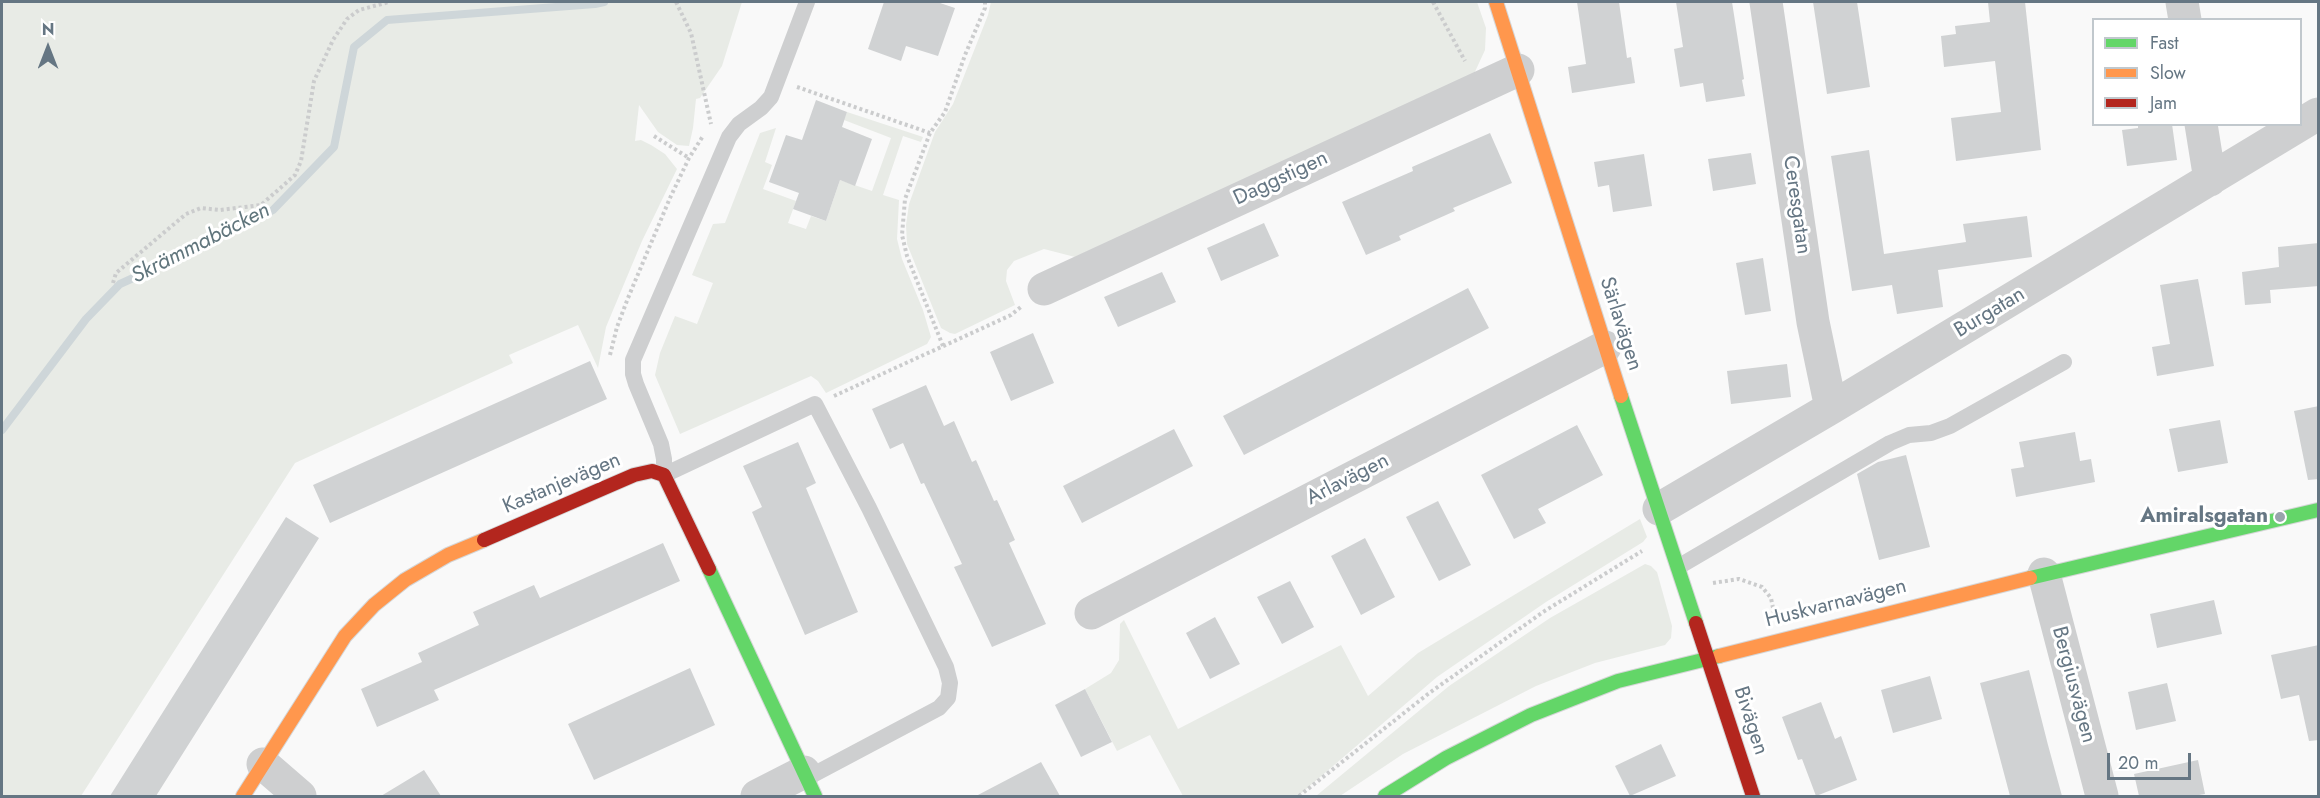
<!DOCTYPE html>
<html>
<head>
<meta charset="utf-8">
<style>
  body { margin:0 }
  #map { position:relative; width:2320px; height:798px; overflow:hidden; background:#f9f9f9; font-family:Jost,sans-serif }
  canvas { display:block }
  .frame { position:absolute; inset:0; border:3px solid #657683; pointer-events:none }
  .legend { position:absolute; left:2092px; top:18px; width:210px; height:108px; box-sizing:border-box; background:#fff; border:2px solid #c1c8cd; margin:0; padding:8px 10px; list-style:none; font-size:18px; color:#657683 }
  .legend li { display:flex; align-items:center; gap:12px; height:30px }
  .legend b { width:30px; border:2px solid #c1c8cd }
  .north { position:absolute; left:18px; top:18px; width:60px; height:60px; -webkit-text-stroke:4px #fff; paint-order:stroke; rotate:0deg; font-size:16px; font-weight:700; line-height:24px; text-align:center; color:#657683 }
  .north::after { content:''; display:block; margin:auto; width:21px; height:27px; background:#657683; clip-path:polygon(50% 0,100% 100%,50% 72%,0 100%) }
  .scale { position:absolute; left:2107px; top:753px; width:84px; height:27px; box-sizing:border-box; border:3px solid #657683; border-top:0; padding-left:8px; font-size:18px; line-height:21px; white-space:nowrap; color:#657683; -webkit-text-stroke:4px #fff; paint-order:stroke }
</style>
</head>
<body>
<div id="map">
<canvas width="2320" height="798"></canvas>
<div class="frame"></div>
<ul class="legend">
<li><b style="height:8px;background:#63d668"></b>Fast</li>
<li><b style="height:8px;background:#ff974d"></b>Slow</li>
<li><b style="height:8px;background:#b3261e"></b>Jam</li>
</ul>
<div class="north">N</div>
<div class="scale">20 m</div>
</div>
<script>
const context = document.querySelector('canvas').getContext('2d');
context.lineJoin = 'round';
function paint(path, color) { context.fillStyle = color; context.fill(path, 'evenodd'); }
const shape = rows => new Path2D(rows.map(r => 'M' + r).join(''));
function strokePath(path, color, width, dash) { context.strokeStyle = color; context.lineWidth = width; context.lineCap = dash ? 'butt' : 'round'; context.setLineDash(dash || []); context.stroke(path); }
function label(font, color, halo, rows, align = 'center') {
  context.font = font + ' Jost,sans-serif'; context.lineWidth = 6; context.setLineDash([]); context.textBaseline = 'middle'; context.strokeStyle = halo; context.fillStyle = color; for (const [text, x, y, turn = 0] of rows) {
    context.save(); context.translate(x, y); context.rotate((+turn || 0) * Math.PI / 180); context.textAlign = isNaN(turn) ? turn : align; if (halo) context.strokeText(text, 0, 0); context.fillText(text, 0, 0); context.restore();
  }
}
const green = shape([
  [2,2,742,2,722,66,700,98,696,99,693,128,689,146,677,145,658,132,639,105,635,141,641,140,651,145,665,154,677,169,642,241,606,327,598,368,578,325,509,355,513,363,295,463,81,796,2,796],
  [991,2,1477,2,1486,28,1485,50,1473,76,1075,257,1044,249,1014,261,1007,270,1006,281,1015,305,955,334,950,333,941,328,907,244,906,225,909,204,935,132,953,104,988,15],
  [847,112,923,137,921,142,903,136,883,195,899,200,897,239,902,259,923,310,931,337,927,344,826,393,818,381,811,376,680,434,655,375,660,353,675,316,697,324,713,283,692,275,713,224,725,223,760,133,776,128,765,162,772,165,763,189,796,201,788,223,806,229,811,216,826,221,840,180,872,191,891,138,844,120],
  [1640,519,1647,537,1643,542,1546,602,1437,677,1298,796,1183,796,1150,735,1117,751,1085,689,1111,673,1119,660,1120,624,1124,620,1178,729,1341,645,1368,696,1418,653],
  [1645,564,1651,566,1657,572,1672,626,1671,638,1665,645,1595,663,1536,686,1403,754,1340,796,1316,796,1449,686,1550,618]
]);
const stream = shape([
  [2,430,86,319,120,284,186,254,273,210,334,147,354,47,387,20,595,4,604,2]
]);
const building = shape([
  [884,2,937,2,955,8,938,56,906,46,901,61,868,49],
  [1577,2,1619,2,1627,58,1631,57,1635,83,1572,93,1568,67,1586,64],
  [1676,2,1732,2,1744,79,1742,80,1745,96,1706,102,1703,83,1680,87,1674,49,1683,47],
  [1813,2,1857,2,1870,87,1827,94],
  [1988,2,2025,2,2041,150,1956,161,1951,118,2001,112,1995,61,1944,67,1941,36,1956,34,1955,26,1990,22],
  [816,100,847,112,842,127,872,139,855,186,840,180,826,221,793,209,799,193,769,182,786,135,802,140],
  [2138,124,2172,124,2177,160,2127,166,2122,130,2138,128],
  [1490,133,1512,183,1453,208,1455,211,1399,236,1401,240,1366,255,1342,202,1413,171,1412,167],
  [1869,150,1884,254,1966,242,1963,224,2027,216,2032,257,1938,270,1943,307,1897,314,1892,285,1852,291,1831,156],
  [1751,153,1756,184,1713,191,1708,159],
  [1644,154,1652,206,1613,212,1609,185,1598,187,1594,162],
  [1264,223,1279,256,1221,281,1207,248],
  [2319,243,2319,286,2270,290,2271,303,2245,305,2242,272,2279,267,2278,247],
  [1763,258,1771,311,1745,315,1736,263],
  [1162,272,1176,302,1118,327,1104,297],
  [2198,279,2214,366,2157,376,2152,347,2170,344,2160,285],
  [1468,288,1489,328,1244,455,1223,416],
  [1033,333,1054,383,1011,401,990,352],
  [590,361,607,399,330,523,313,485],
  [1787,364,1791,397,1731,404,1727,371],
  [926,385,944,426,954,421,972,462,976,460,994,501,997,500,1015,540,1009,543,1046,624,992,647,954,567,962,564,924,483,921,484,903,443,890,449,872,409],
  [2319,406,2319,479,2308,480,2294,411],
  [2220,420,2228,463,2178,472,2169,429],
  [1577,425,1603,475,1538,509,1546,523,1514,539,1481,475],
  [1174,429,1193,466,1082,523,1063,486],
  [2075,432,2080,461,2091,459,2095,482,2016,497,2011,469,2024,467,2019,442],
  [798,442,816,483,806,488,858,612,805,635,752,512,762,507,743,466],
  [1906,455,1930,547,1879,560,1857,474,1878,462],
  [1438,501,1471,565,1439,581,1406,517],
  [286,517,319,538,156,796,110,796],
  [1365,538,1395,597,1361,615,1331,556],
  [663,543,680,581,434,690,439,700,377,727,361,689,422,662,418,653,479,625,473,612,534,585,540,598],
  [1290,581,1314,627,1282,644,1257,597],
  [2214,600,2222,634,2157,648,2150,614],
  [1215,617,1240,664,1210,679,1186,633],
  [2319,645,2319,740,2309,741,2299,695,2281,699,2271,655],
  [690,668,715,725,594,780,568,724],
  [2029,670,2048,745,2062,796,2010,796,1980,683],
  [1930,676,1942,719,1893,733,1881,690],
  [2167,683,2176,721,2136,730,2128,692],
  [1085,689,1112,742,1081,757,1055,705],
  [1821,702,1835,739,1841,736,1857,780,1816,796,1802,759,1798,760,1782,717],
  [1661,744,1676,776,1630,796,1615,766],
  [2198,760,2205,794,2193,796,2139,796,2134,774],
  [1041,762,1060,796,976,796],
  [424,770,441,796,381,796]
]);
const path = shape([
  [676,2,691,33,711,124],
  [1433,2,1465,61],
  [797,87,930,133],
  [654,136,689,158],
  [113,283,116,273,186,214,201,208,220,210,261,205,295,175,301,161,314,81,333,40,347,19,359,10,389,2],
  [943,346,907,256,902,235,905,199,930,133,945,112,965,55,985,8,985,2],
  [610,355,617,327,628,298,670,198,689,158,703,136],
  [834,396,1011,315,1022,306],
  [1713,583,1739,579,1762,587,1771,598,1774,613],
  [1299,796,1428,694,1543,612,1642,551]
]);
const lane = shape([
  [1678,567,1890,443,1909,435,1931,433,1950,426,2064,362],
  [807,778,939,708,948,698,950,683,946,667,869,508,815,404,664,475,664,459,661,444,636,384,633,374,633,360,729,137,739,124,761,108,771,97,807,2]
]);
const street = shape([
  [1766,2,1813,322,1831,408],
  [2182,2,2185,20],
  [2201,124,2210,180],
  [1044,289,1518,70],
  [1659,509,1831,408,2318,114],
  [2044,574,2102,796],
  [1091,613,1605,347],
  [263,764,300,796],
  [757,796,804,772]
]);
const fast = shape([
  [1621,396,1696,623],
  [709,569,815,796],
  [2030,578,2318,510],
  [1385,796,1446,758,1531,715,1618,681,1719,656]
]);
const slow = shape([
  [1496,2,1621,396],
  [1719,656,2030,578],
  [243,796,345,636,374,605,405,580,448,555,484,540]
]);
const jam = shape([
  [484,540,634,475,652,471,664,475,709,569],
  [1696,623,1753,796]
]);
const markers = [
  [2280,517,6,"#99a4ac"]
];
const streetNames = [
  ["Daggstigen",1281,179,-25],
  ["Ceresgatan",1796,205,82],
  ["Burgatan",1990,313,-31],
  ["Särlavägen",1620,324,72],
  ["Arlavägen",1348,480,-27],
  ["Kastanjevägen",562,484,-23],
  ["Huskvarnavägen",1836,604,-14],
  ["Bergiusvägen",2073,685,75],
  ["Bivägen",1750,721,72]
];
const poiNames = [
  ["Amiralsgatan",2268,517]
];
const waterNames = [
  ["Skrämmabäcken",201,244,-27]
];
paint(green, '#e8ebe6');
strokePath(stream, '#ced6d9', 8);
paint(building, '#d0d2d3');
strokePath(fast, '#d5d6d7', 16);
strokePath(slow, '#d5d6d7', 16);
strokePath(jam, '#d5d6d7', 16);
strokePath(path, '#cbcccd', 4, [3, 3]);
strokePath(lane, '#cecfd0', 16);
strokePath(street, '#cecfd0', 33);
strokePath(fast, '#63d668', 14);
strokePath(slow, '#ff974d', 14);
strokePath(jam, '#b3261e', 14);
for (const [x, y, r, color] of markers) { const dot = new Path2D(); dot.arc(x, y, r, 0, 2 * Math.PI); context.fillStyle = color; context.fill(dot); strokePath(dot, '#fff', 2); }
label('21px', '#657683', '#fff', streetNames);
label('bold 21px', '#657683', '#fff', poiNames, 'right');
label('italic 22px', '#60757c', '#fff', waterNames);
</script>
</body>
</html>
